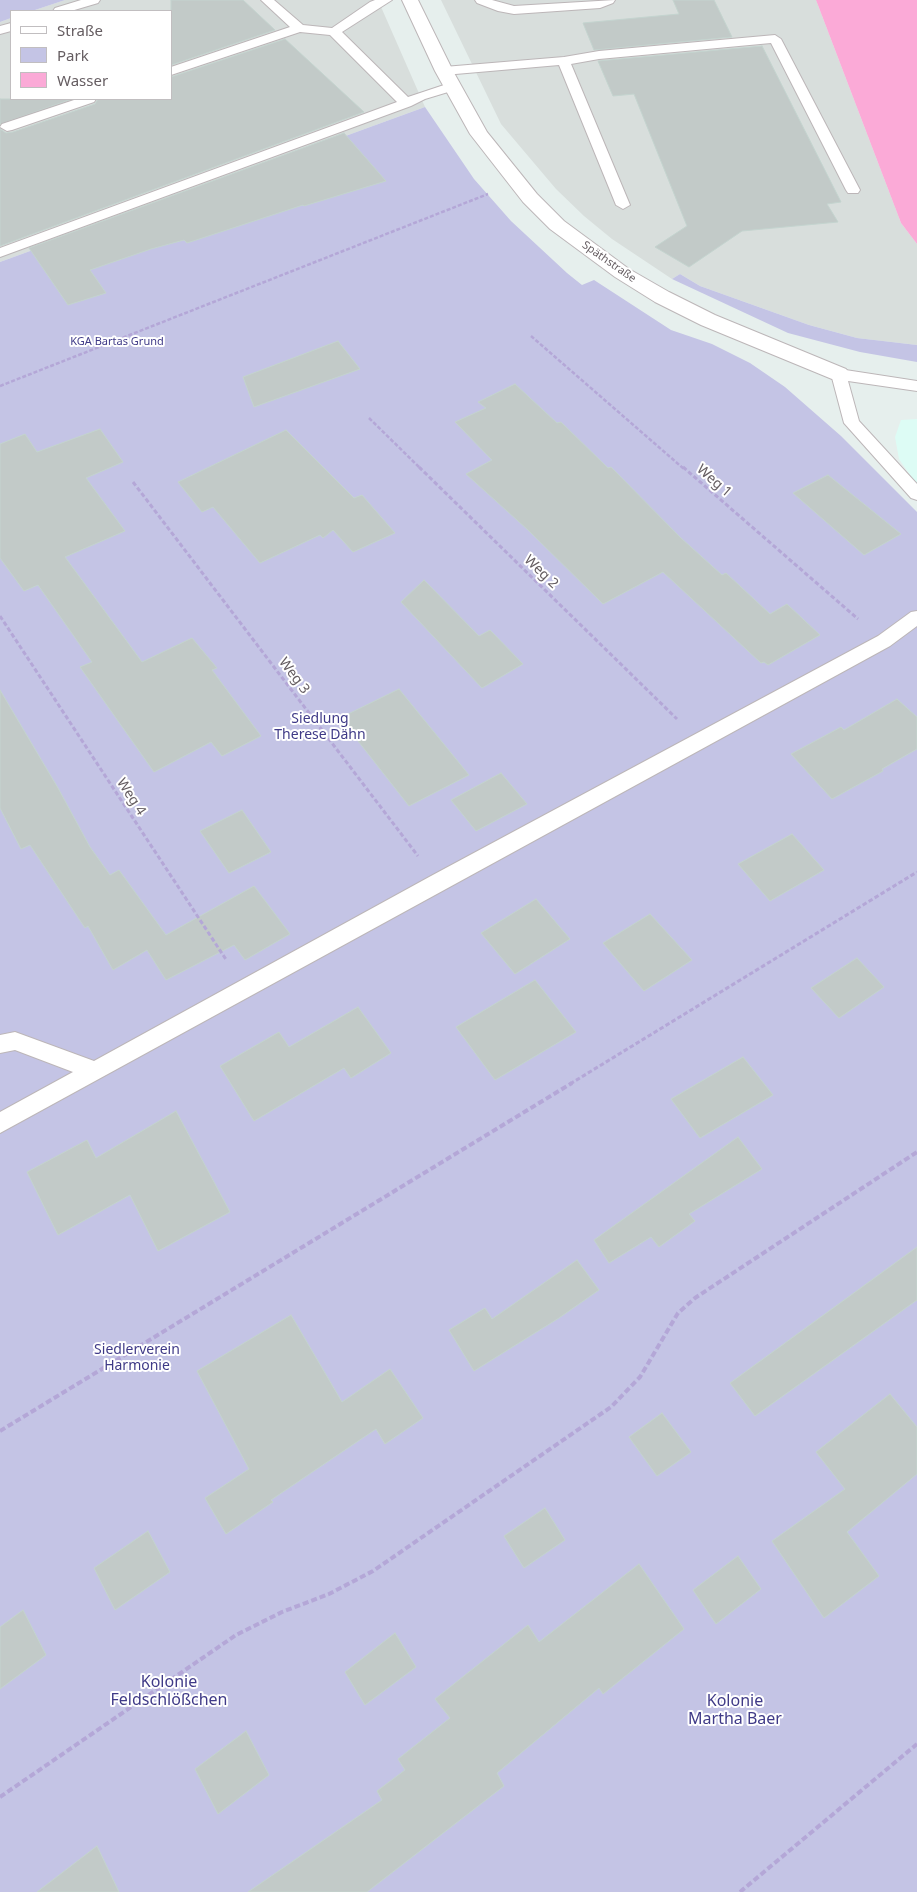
<!DOCTYPE html>
<html>
<head>
<meta charset="utf-8">
<style>
  body { margin:0 }
  #map { position:relative; width:917px; height:1892px; overflow:hidden; background:#e6efed; font-family:"Noto Sans",sans-serif }
  canvas { display:block }
  .legend { position:absolute; left:10px; top:10px; width:162px; height:90px; box-sizing:border-box; background:#fff; border:1px solid #c1bec0; margin:0; padding:6px 9px; list-style:none; font-size:15px; color:#655d61 }
  .legend li { display:flex; align-items:center; gap:10px; height:25px }
  .legend b { width:25px; border:1px solid #c1bec0 }
</style>
</head>
<body>
<div id="map">
<canvas width="917" height="1892"></canvas>
<ul class="legend">
<li><b style="height:6px;background:#fff"></b>Straße</li>
<li><b style="height:14px;background:#c4c4e5"></b>Park</li>
<li><b style="height:14px;background:#fbaad7"></b>Wasser</li>
</ul>
</div>
<script>
const context = document.querySelector('canvas').getContext('2d');
context.lineJoin = 'round';
function paint(path, color) { context.fillStyle = color; context.fill(path, 'evenodd'); }
const shape = rows => new Path2D(rows.map(r => 'M' + r).join(''));
function strokePath(path, color, width, dash) { context.strokeStyle = color; context.lineWidth = width; context.lineCap = dash ? 'butt' : 'round'; context.setLineDash(dash || []); context.stroke(path); }
function label(font, color, halo, rows, align = 'center') {
  context.font = font + ' "Noto Sans",sans-serif'; context.lineWidth = 4; context.setLineDash([]); context.textBaseline = 'middle'; context.strokeStyle = halo; context.fillStyle = color; for (const [text, x, y, turn = 0] of rows) {
    context.save(); context.translate(x, y); context.rotate((+turn || 0) * Math.PI / 180); context.textAlign = isNaN(turn) ? turn : align; if (halo) context.strokeText(text, 0, 0); context.fillText(text, 0, 0); context.restore();
  }
}
const commercial = shape([
  [917,419,917,485,899,459,895,437,901,420]
]);
const industrial = shape([
  [65,0,378,0,425,107,0,262,0,22,11,18,11,99,171,99,171,11,32,11],
  [441,0,816,0,901,223,917,244,917,345,857,338,809,325,700,286,680,274,672,279,612,239,584,216,556,189,501,124]
]);
const green = shape([
  [0,0,65,0,32,11,11,11,11,18,0,22],
  [425,107,474,179,511,221,567,273,582,285,594,280,671,330,712,344,750,363,785,387,841,436,917,512,917,1892,0,1892,0,262],
  [680,274,700,286,809,325,857,338,917,345,917,362,860,352,788,333,672,279]
]);
const water = shape([
  [816,0,917,0,917,244,901,223]
]);
const building = shape([
  [171,0,243,0,275,30,171,65,171,0],
  [673,0,714,0,732,37,594,50,583,23,679,14,673,0],
  [285,39,364,112,0,246,0,129,6,133,13,132,95,104,98,99,171,99,171,77,285,39],
  [762,46,841,202,827,204,838,222,742,231,689,267,655,247,687,226,634,94,613,96,598,61,762,46],
  [0,99,72,99,0,124,0,99],
  [344,133,386,181,304,206,303,205,187,243,184,240,151,249,90,270,106,293,68,305,29,248,344,133],
  [338,341,360,369,254,407,243,377,338,341],
  [515,384,557,423,561,422,608,468,611,467,681,538,722,575,726,573,770,614,787,604,820,635,768,665,764,662,761,663,663,572,603,604,528,530,466,474,492,460,455,422,486,408,478,402,515,384],
  [100,429,123,462,86,478,125,531,65,557,142,662,192,638,217,668,212,670,261,736,222,756,211,742,154,772,80,667,92,662,38,585,24,591,0,558,0,444,25,434,37,452,100,429],
  [286,430,354,498,362,495,395,533,353,552,333,530,323,538,320,535,260,563,213,507,202,512,178,482,286,430],
  [828,475,901,534,864,555,793,493,828,475],
  [424,580,479,636,490,630,523,664,482,688,401,602,424,580],
  [399,689,469,775,409,806,340,718,399,689],
  [0,690,58,788,90,847,110,875,119,870,166,935,254,886,290,934,245,960,234,945,166,980,147,950,113,970,88,926,85,928,30,845,21,849,0,808,0,690],
  [897,699,917,717,917,749,882,769,883,771,832,799,791,754,841,727,844,730,897,699],
  [501,773,527,804,476,831,451,800,501,773],
  [242,810,271,852,229,873,200,831,242,810],
  [792,834,824,870,770,901,738,864,792,834],
  [536,899,570,939,515,974,481,933,536,899],
  [650,914,692,960,644,991,603,943,650,914],
  [857,958,884,987,839,1018,811,988,857,958],
  [535,980,576,1032,495,1080,456,1027,535,980],
  [358,1007,391,1053,351,1078,344,1068,254,1121,220,1066,279,1032,289,1047,358,1007],
  [743,1057,773,1095,700,1138,671,1099,743,1057],
  [176,1111,230,1212,158,1251,130,1195,58,1235,27,1172,87,1140,96,1158,176,1111],
  [738,1137,762,1169,689,1214,695,1221,659,1247,651,1237,609,1263,594,1240,738,1137],
  [917,1247,917,1300,755,1416,730,1383,917,1247],
  [577,1260,599,1290,559,1318,474,1371,449,1330,485,1308,492,1319,577,1260],
  [291,1315,342,1402,390,1369,423,1418,385,1444,376,1429,271,1500,273,1502,226,1534,205,1498,249,1469,197,1371,291,1315],
  [890,1394,917,1427,917,1474,847,1532,879,1576,824,1618,772,1541,845,1489,816,1452,890,1394],
  [662,1413,691,1452,657,1476,629,1437,662,1413],
  [545,1508,565,1540,524,1568,504,1536,545,1508],
  [148,1531,170,1572,115,1610,94,1568,148,1531],
  [738,1556,761,1589,716,1624,693,1590,738,1556],
  [639,1564,684,1629,603,1694,599,1688,497,1773,504,1786,367,1892,248,1892,382,1800,377,1791,405,1770,398,1759,450,1718,435,1699,528,1625,539,1642,639,1564],
  [23,1610,46,1655,0,1689,0,1627,23,1610],
  [395,1633,416,1667,365,1705,345,1672,395,1633],
  [246,1731,269,1775,218,1814,195,1769,246,1731],
  [97,1846,119,1892,37,1892,97,1846]
]);
const pathFar2 = shape([
  [531,336,684,469],
  [0,386,488,194],
  [369,418,421,469]
]);
const pathFar1 = shape([
  [419,467,677,719],
  [683,467,858,619],
  [133,482,418,856],
  [0,616,227,961],
  [570,1084,917,872]
]);
const path = shape([
  [0,1431,572,1083],
  [0,1797,236,1635,282,1612,329,1594,373,1571,611,1407,640,1377,678,1313,695,1298,917,1152],
  [740,1892,917,1744]
]);
const lane = shape([
  [81,0,100,0,98,3,71,11,53,11,55,8,81,0],
  [261,0,274,0,303,25,332,28,370,2,375,0,392,0,342,32,408,97,453,82,459,86,458,89,425,99,411,106,0,257,0,248,397,102,330,35,300,32,171,75,171,67,290,27,261,0],
  [475,0,492,0,514,6,615,0,613,3,600,8,514,14,498,11,477,3,475,0],
  [11,23,11,31,0,34,0,26,11,23],
  [775,35,781,39,860,190,858,193,848,193,846,190,771,43,599,59,571,64,630,205,623,209,616,205,559,65,444,75,438,71,444,67,564,57,599,51,775,35],
  [77,99,96,99,94,102,12,130,7,131,0,127,2,124,77,99],
  [839,369,917,381,917,391,848,381,859,421,917,484,917,500,911,498,844,423,831,374,834,370,839,369],
  [917,611,917,626,890,646,0,1133,0,1112,73,1072,15,1050,0,1053,0,1035,15,1032,94,1061,431,876,878,636,911,612,917,611]
]);
const street = shape([
  [402,0,418,0,453,71,487,132,537,194,564,221,629,269,669,292,715,315,846,369,850,374,846,379,839,381,832,379,701,325,655,302,615,277,550,229,523,202,470,134,435,71,402,0]
]);
const farStreetnames = [
  ["Späthstraße",609,262,35]
];
const farParknames = [
  ["KGA Bartas Grund",117,342]
];
const streetNames = [
  ["Weg 1",714,481,41],
  ["Weg 2",541,572,44],
  ["Weg 3",294,676,53],
  ["Weg 4",131,797,57]
];
const parkNames = [
  ["Siedlung",320,719],
  ["Therese Dähn",320,735],
  ["Siedlerverein",137,1350],
  ["Harmonie",137,1366]
];
const nearParknames = [
  ["Kolonie",169,1682],
  ["Feldschlößchen",169,1700],
  ["Kolonie",735,1701],
  ["Martha Baer",735,1719]
];
paint(commercial, '#ddfcf5');
paint(industrial, '#d8dedc');
paint(green, '#c4c4e5');
paint(water, '#fbaad7');
paint(building, '#c2cac8');
strokePath(building, '#c4d4cf', 1);
strokePath(lane, '#bcb6b8', 2);
strokePath(street, '#bcb6b8', 2);
strokePath(pathFar2, '#b4a7d7', 2.5, [4, 2]);
strokePath(pathFar1, '#b4a7d7', 3, [4.5, 2.5]);
strokePath(path, '#b4a7d7', 4, [6, 3]);
paint(lane, '#fff');
paint(street, '#fff');
label('11px', '#655d61', '#fff', farStreetnames);
label('11px', '#3f3a87', '#fff', farParknames);
label('14px', '#655d61', '#fff', streetNames);
label('14px', '#3f3a87', '#fff', parkNames);
label('16px', '#3f3a87', '#fff', nearParknames);
</script>
</body>
</html>
